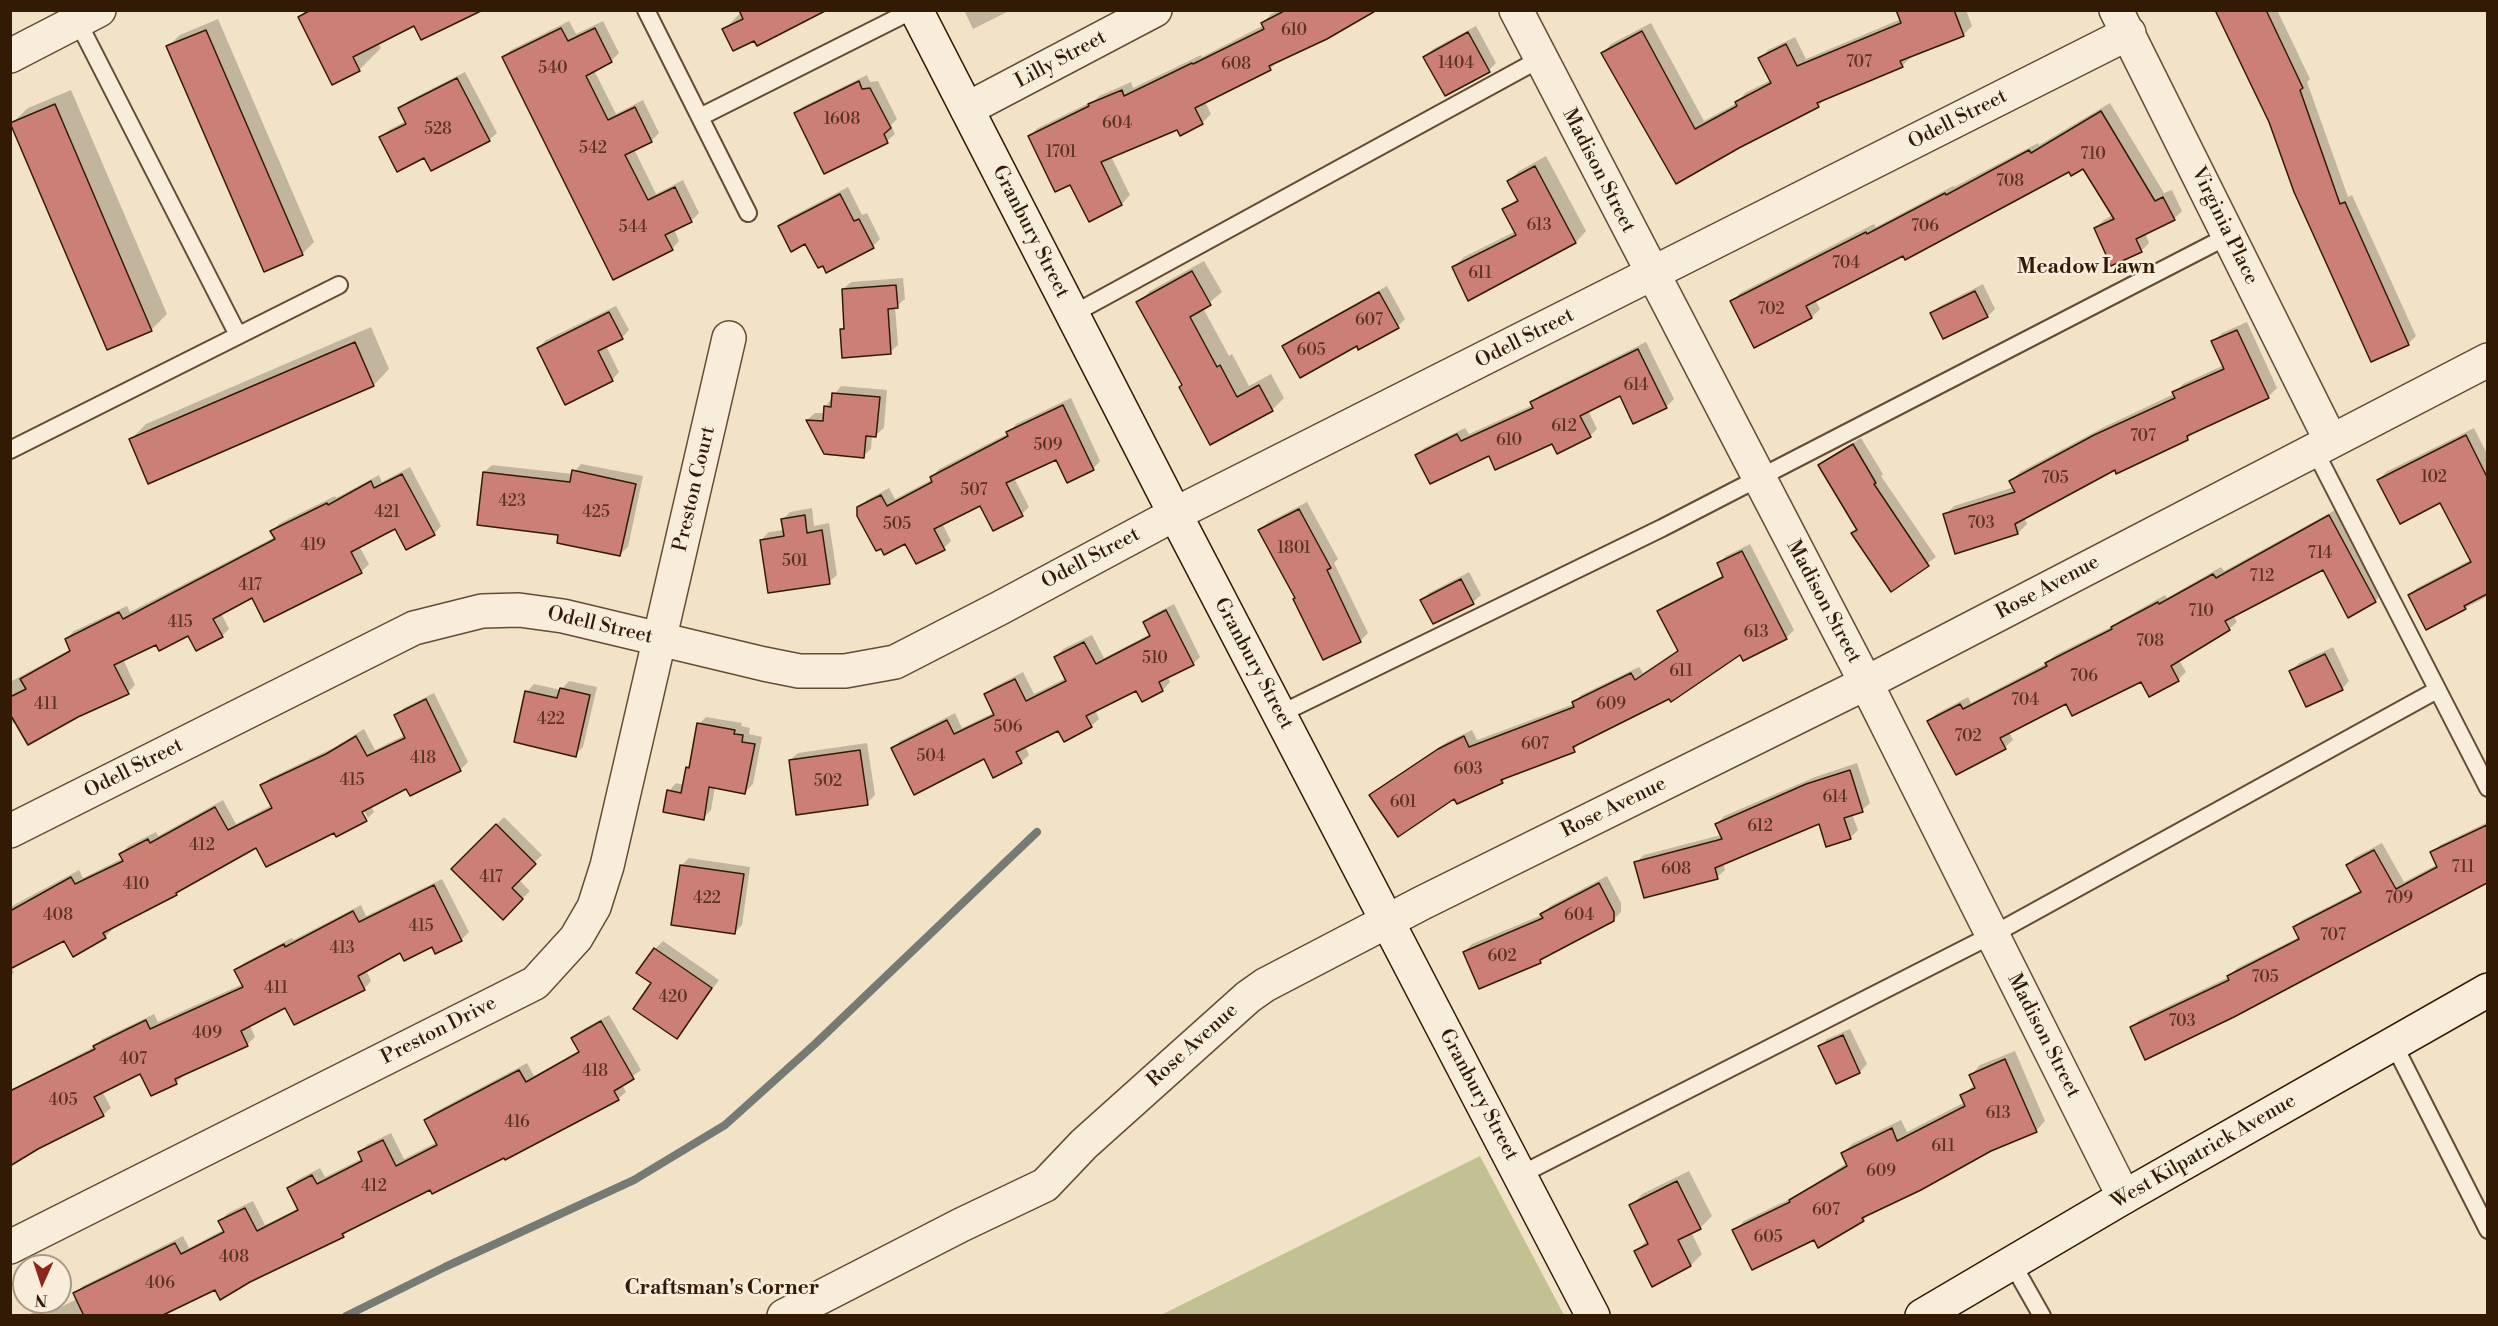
<!DOCTYPE html>
<html>
<head>
<meta charset="utf-8">
<style>
  body { margin:0 }
  #map { position:relative; width:2498px; height:1326px; overflow:hidden; background:#f2e3c6; font-family:"Libre Bodoni",serif }
  canvas { display:block }
  .frame { position:absolute; inset:0; border:12px solid #331a05; pointer-events:none }
  .north { position:absolute; left:12px; top:1254px; width:60px; height:60px; box-sizing:border-box; background:#f7edda; border:2px solid #a99985; border-radius:50%; rotate:183deg; font-size:16px; font-weight:700; line-height:24px; text-align:center; color:#331a05 }
  .north::after { content:''; display:block; margin:auto; width:21px; height:27px; background:#8f2418; clip-path:polygon(50% 0,100% 100%,50% 72%,0 100%) }
</style>
</head>
<body>
<div id="map">
<canvas width="2498" height="1326"></canvas>
<div class="frame"></div>
<div class="north">N</div>
</div>
<script>
const context = document.querySelector('canvas').getContext('2d');
context.lineJoin = 'round';
function paint(path, color) { context.fillStyle = color; context.fill(path, 'evenodd'); }
const shape = rows => new Path2D(rows.map(r => 'M' + r).join(''));
function strokePath(path, color, width, dash) { context.strokeStyle = color; context.lineWidth = width; context.lineCap = dash ? 'butt' : 'round'; context.setLineDash(dash || []); context.stroke(path); }
function label(font, color, halo, rows, align = 'center') {
  context.font = font + ' "Libre Bodoni",serif'; context.lineWidth = 5; context.setLineDash([]); context.textBaseline = 'middle'; context.strokeStyle = halo; context.fillStyle = color; for (const [text, x, y, turn = 0] of rows) {
    context.save(); context.translate(x, y); context.rotate((+turn || 0) * Math.PI / 180); context.textAlign = isNaN(turn) ? turn : align; if (halo) context.strokeText(text, 0, 0); context.fillText(text, 0, 0); context.restore();
  }
}
const green = shape([
  [1480,1156,1564,1315,1161,1315]
]);
const shadow = shape([
  [303,10,478,10,415,24,378,43,381,48,359,70,300,18,304,13],
  [964,10,1011,10,973,29],
  [1279,10,1375,10,1279,60,1270,69,1205,102,1211,114,1202,123,1178,128,1111,156,1130,195,1122,204,1089,220,1071,183,1029,136,1038,128,1095,100,1099,96,1131,82,1133,88,1201,55,1202,57,1264,25,1263,23,1271,14],
  [1898,10,1966,10,1972,26,1963,35,1910,55,1910,58,1902,66,1826,98,1818,106,1739,147,1677,182,1603,53,1611,44,1651,23,1704,121,1737,103,1745,93,1771,80,1760,59,1768,50,1795,37,1806,59,1901,19],
  [2216,10,2277,10,2310,79,2307,82,2348,197,2352,195,2416,336,2408,344,2270,122],
  [741,12,755,39,724,30],
  [218,19,314,242,302,254,168,46,180,35],
  [569,21,576,34,603,21,619,53,611,61,594,70,616,114,643,100,659,133,651,141,634,149,656,194,683,180,699,213,691,221,674,229,679,241,672,249,504,57,511,50],
  [1476,26,1496,63,1489,70,1425,57,1433,49],
  [465,72,497,133,489,140,424,156,381,137,389,130,406,121,400,109,408,101],
  [867,75,870,82,878,81,897,119,891,125,895,134,887,141,796,113,804,106],
  [71,90,167,314,151,330,12,123,28,108],
  [2110,103,2164,193,2172,190,2182,211,2174,219,2145,233,2149,243,2141,251,2095,228,2104,220,2113,215,2083,167,2069,170,1815,300,1820,309,1812,317,1755,346,1732,302,1740,293,1874,224,1876,227,1953,186,1954,187,2038,143,2039,145],
  [1546,156,1586,231,1576,242,1469,299,1454,267,1464,257,1516,231,1504,210,1518,198,1509,181,1519,171],
  [848,187,862,215,867,213,880,239,873,246,806,242,779,226,787,219],
  [1204,261,1222,292,1203,308,1229,356,1232,354,1249,386,1271,374,1284,398,1272,410,1211,443,1183,385,1138,303,1150,291],
  [903,278,905,299,895,307,898,345,890,352,841,329,845,326,843,289,851,282],
  [1983,284,1995,309,1988,316,1932,313,1940,306],
  [1387,286,1405,319,1398,326,1357,344,1284,347,1292,339],
  [616,306,629,330,622,338,606,346,619,372,612,380,538,348,546,340],
  [2247,322,2277,388,2268,397,2196,430,2187,439,2115,468,2024,517,2027,524,2018,533,1945,515,1954,506,2014,487,2011,481,2020,472,2104,427,2174,394,2183,384,2224,365,2213,342,2222,333],
  [371,327,389,369,374,385,149,482,131,439,146,424],
  [1646,342,1674,399,1666,407,1621,394,1588,410,1597,429,1590,436,1489,454,1417,456,1424,448,1465,428,1469,434,1533,405,1532,403,1540,395],
  [841,386,887,390,884,428,876,435,872,435,871,449,863,456,825,453,807,420,815,413,825,413,825,407],
  [1071,398,1100,461,1093,469,1056,458,1014,478,1029,507,1022,514,980,504,942,523,951,541,944,548,905,542,859,508,867,500,889,488,895,499,933,479,932,477,939,469,1009,433,1016,424],
  [2474,428,2488,456,2488,596,2427,628,2410,595,2417,588,2472,559,2441,501,2379,480,2386,472],
  [1861,438,1883,474,1881,476,1936,557,1891,590,1853,533,1858,529,1820,465,1828,458],
  [581,464,643,476,628,547,620,554,560,534,484,472,492,465,573,474],
  [410,467,441,526,434,534,396,527,359,546,369,564,361,572,252,596,221,613,229,629,222,636,189,634,156,643,123,659,135,685,128,692,10,724,10,682,71,649,66,639,74,631,127,606,130,612,275,537,272,531,280,523,335,496,336,498,379,475,382,482],
  [1307,502,1338,559,1334,563,1368,633,1361,640,1323,658,1296,598,1260,531,1267,523],
  [812,508,814,526,829,523,837,575,829,582,761,540,769,532,784,530,783,519,790,512],
  [2337,509,2383,593,2375,601,2323,568,2233,615,2237,622,2229,629,2179,660,2186,672,2178,680,2142,680,2067,702,2009,732,2013,740,2005,747,1956,773,1929,721,1936,714,1968,697,1971,703,2047,663,2055,655,2115,625,2121,620,2165,595,2167,598,2221,567,2224,571],
  [1750,544,1794,630,1786,638,1741,653,1669,697,1581,741,1574,750,1508,776,1502,782,1455,797,1371,795,1379,788,1447,742,1472,730,1477,740,1574,704,1581,695,1639,667,1643,673,1679,649,1659,611,1667,604,1724,575,1718,564,1726,556],
  [1469,572,1481,595,1473,602,1422,600,1429,593],
  [1174,604,1200,657,1193,664,1168,677,1170,682,1163,690,1142,700,1137,689,1095,710,1099,719,1091,726,1059,729,1025,746,1029,755,1021,762,893,749,900,741,955,713,962,728,995,712,986,694,994,687,1023,672,1034,694,1066,678,1056,657,1063,649,1092,635,1104,658,1150,634,1145,622,1152,615],
  [2333,647,2349,681,2342,689,2291,671,2299,663],
  [569,681,597,687,583,747,575,755,527,692,534,684,561,690],
  [434,693,468,762,460,770,410,794,407,787,371,806,374,812,368,818,360,805,357,806,367,819,337,835,334,831,257,846,183,887,176,894,111,927,113,929,105,937,64,939,11,967,14,973,10,976,10,907,79,870,83,878,123,858,121,854,128,846,156,832,158,836,223,800,236,824,272,805,262,785,270,778,335,747,364,729,375,750,405,735,396,716,404,708],
  [706,717,742,723,741,726,750,728,749,734,762,737,753,784,745,792,715,787,711,810,703,818,669,791,676,783,684,785,687,768,691,764,699,724],
  [867,743,875,795,867,803,790,760,798,753],
  [1857,763,1870,803,1862,810,1852,814,1858,830,1850,838,1820,822,1723,863,1725,870,1717,877,1636,862,1644,855,1721,835,1717,824,1724,816,1815,777],
  [504,817,542,855,518,879,530,891,503,918,453,869],
  [2488,822,2488,882,2444,903,2131,1028,2139,1020,2229,977,2237,968,2299,937,2295,928,2302,920,2361,890,2348,865,2355,857,2382,843,2404,882,2438,864,2432,853,2440,845],
  [689,858,750,867,742,925,734,933,681,866],
  [1607,876,1621,903,1621,912,1613,920,1546,955,1540,961,1464,952,1472,944,1542,915,1550,906],
  [442,879,469,932,461,940,400,951,366,970,371,981,364,989,286,1006,250,1026,255,1037,247,1045,184,1075,177,1082,151,1094,140,1072,102,1091,111,1108,103,1115,10,1160,10,1090,94,1047,102,1039,154,1014,158,1022,243,984,236,970,244,963,292,938,293,940,361,905,366,916],
  [663,941,719,980,677,1037,653,983,655,949],
  [609,1015,641,1070,622,1084,626,1092,618,1099,504,1156,431,1188,351,1228,343,1236,215,1288,158,1316,26,1316,41,1308,45,1315,77,1299,75,1294,83,1286,183,1236,189,1248,225,1229,220,1221,228,1213,253,1201,265,1225,299,1208,289,1188,297,1180,320,1168,325,1177,363,1158,360,1152,367,1145,391,1133,404,1159,437,1142,426,1120,433,1113,527,1063,534,1076,580,1050,573,1038,580,1031],
  [1850,1029,1867,1064,1860,1072,1837,1082,1820,1047,1827,1039],
  [2015,1051,2045,1121,2036,1131,1991,1150,1870,1213,1863,1220,1814,1238,1734,1231,1744,1221,1796,1196,1847,1163,1843,1153,1852,1144,1901,1120,1907,1132,1965,1102,1962,1096,1975,1084,1971,1075,1980,1065],
  [1689,1171,1712,1216,1700,1228,1691,1232,1702,1254,1691,1265,1636,1251,1648,1239,1631,1206,1642,1194]
]);
const stream = shape([
  [346,1316,445,1267,634,1180,725,1125,815,1044,1037,832]
]);
const building = shape([
  [311,10,483,10,421,40,414,26,353,57,360,71,332,85,298,17,311,10],
  [739,10,827,10,757,46,754,41,733,51,722,29,743,19,739,10],
  [1286,10,1377,10,1327,39,1269,66,1271,70,1195,108,1203,124,1180,136,1177,130,1101,162,1122,205,1089,222,1070,185,1055,192,1028,136,1089,106,1088,104,1122,90,1124,96,1192,63,1193,64,1264,29,1261,23,1286,10],
  [1896,10,1954,10,1964,36,1900,61,1903,67,1817,103,1819,107,1739,148,1676,184,1601,53,1642,31,1695,129,1737,106,1735,102,1771,83,1758,58,1786,44,1797,66,1901,23,1896,10],
  [2215,10,2266,10,2303,88,2300,90,2340,204,2345,202,2409,345,2371,362,2294,192,2269,122,2215,10],
  [561,28,568,41,595,28,612,62,586,76,608,120,635,107,652,142,625,155,648,200,675,187,692,222,665,235,673,250,613,280,502,57,561,28],
  [206,30,303,255,264,272,166,46,206,30],
  [1468,32,1490,72,1445,96,1423,57,1468,32],
  [457,78,490,141,431,171,424,158,397,172,379,137,406,124,398,108,457,78],
  [859,81,862,89,870,88,891,128,884,134,888,143,824,174,794,113,859,81],
  [55,104,152,331,107,350,10,123,55,104],
  [2101,111,2155,201,2163,197,2175,220,2136,239,2142,252,2111,266,2094,228,2114,219,2083,169,2071,176,2069,172,1905,260,1903,256,1806,306,1812,318,1754,348,1730,301,1866,232,1867,234,1945,193,1946,195,2029,150,2031,153,2101,111],
  [1535,166,1576,243,1468,301,1452,267,1516,235,1502,209,1518,201,1507,181,1535,166],
  [840,194,854,221,859,219,874,248,826,273,823,266,818,268,805,244,791,252,778,226,840,194],
  [1192,271,1211,305,1190,317,1217,367,1220,365,1237,397,1259,385,1273,411,1210,445,1179,387,1182,385,1136,302,1192,271],
  [896,285,898,308,888,309,891,354,842,358,840,329,844,329,842,289,896,285],
  [1975,291,1988,317,1943,339,1930,313,1975,291],
  [1379,292,1399,328,1358,350,1357,346,1300,378,1282,346,1379,292],
  [609,312,623,339,598,351,613,381,565,405,537,348,609,312],
  [2237,330,2269,398,2187,436,2188,440,2116,474,2115,470,2015,524,2018,534,1955,554,1943,514,2015,492,2009,481,2094,435,2175,398,2172,392,2224,369,2211,341,2237,330],
  [355,342,374,386,148,484,129,439,355,342],
  [1638,349,1667,408,1633,424,1620,396,1580,416,1591,437,1557,454,1552,444,1495,470,1489,456,1430,484,1415,455,1457,434,1461,441,1533,408,1530,402,1638,349],
  [832,393,880,397,876,437,866,436,864,458,824,454,806,420,823,421,824,406,831,407,832,393],
  [1063,405,1094,470,1067,483,1056,460,1006,483,1023,516,993,531,980,506,934,529,945,550,916,564,905,544,884,555,881,549,876,551,857,516,857,507,881,495,887,506,932,482,930,477,1008,436,1006,432,1063,405],
  [2466,435,2487,477,2487,594,2464,606,2466,609,2426,630,2408,595,2471,562,2440,503,2400,524,2377,480,2466,435],
  [1853,444,1876,483,1874,484,1929,566,1891,592,1851,533,1857,530,1818,465,1853,444],
  [572,470,636,484,620,556,557,543,558,535,477,525,483,472,570,482,572,470],
  [402,474,435,535,406,550,395,529,351,552,362,573,264,622,252,598,213,619,223,637,196,651,188,636,159,651,156,645,114,665,129,694,78,717,28,745,10,714,10,697,26,689,20,679,70,651,65,639,119,612,123,619,275,539,270,531,327,503,328,505,371,481,374,488,402,474],
  [1299,509,1331,568,1327,570,1361,642,1323,660,1293,599,1295,598,1258,530,1299,509],
  [805,515,807,533,822,530,830,584,768,593,760,540,784,536,781,519,805,515],
  [2329,515,2376,602,2348,618,2323,570,2225,621,2230,630,2171,666,2179,681,2149,697,2141,682,2072,716,2066,704,2000,738,2006,749,1956,775,1927,721,1960,704,1963,709,2047,666,2045,663,2112,629,2111,627,2158,602,2159,604,2213,574,2216,578,2329,515],
  [1742,551,1787,639,1743,661,1740,655,1671,702,1669,699,1573,747,1575,752,1501,780,1503,783,1457,804,1454,799,1398,837,1369,795,1438,749,1464,736,1469,747,1574,707,1572,702,1631,673,1635,680,1678,651,1657,611,1723,577,1717,563,1742,551],
  [1461,579,1474,604,1433,624,1420,600,1461,579],
  [1166,610,1194,665,1159,682,1163,691,1142,702,1136,691,1086,716,1092,727,1064,742,1058,731,1016,752,1022,763,993,778,984,759,914,795,891,748,947,720,954,734,994,715,984,694,1015,679,1026,701,1066,681,1054,657,1084,642,1096,664,1150,636,1143,622,1166,610],
  [2325,654,2343,690,2306,707,2289,671,2325,654],
  [560,688,590,695,576,757,514,742,525,691,557,698,560,688],
  [426,699,461,771,410,796,406,789,362,812,367,821,336,837,334,833,266,867,256,848,176,893,177,895,103,933,106,938,73,957,64,941,10,969,10,911,71,877,75,884,123,861,119,854,148,839,150,843,215,807,228,830,272,808,260,785,326,754,356,736,367,756,405,738,394,715,426,699],
  [697,723,735,730,734,734,743,735,742,742,755,744,745,794,709,787,704,820,663,812,667,790,681,793,686,767,689,768,697,723],
  [860,750,868,805,796,815,789,760,860,750],
  [1850,770,1863,812,1844,818,1851,839,1826,847,1819,824,1715,868,1718,879,1644,898,1634,862,1722,839,1715,824,1806,784,1850,770],
  [496,824,536,864,512,888,523,899,503,920,451,869,496,824],
  [2487,825,2487,883,2234,1017,2145,1060,2130,1027,2229,980,2227,976,2299,939,2293,927,2361,892,2346,865,2374,850,2396,889,2437,867,2430,852,2487,825],
  [680,865,744,874,735,934,671,925,680,865],
  [1599,883,1614,912,1614,921,1540,960,1541,963,1479,989,1463,952,1543,918,1540,914,1599,883],
  [434,885,462,941,435,954,432,947,404,961,400,953,358,976,365,990,294,1025,285,1008,241,1031,248,1046,175,1079,177,1084,151,1096,140,1074,94,1097,104,1116,38,1149,10,1166,10,1091,95,1049,93,1046,146,1020,150,1029,243,987,234,970,284,944,285,947,353,911,359,922,434,885],
  [654,948,712,988,677,1039,633,1009,651,983,636,973,654,948],
  [601,1021,634,1079,614,1091,619,1100,505,1160,504,1158,432,1194,430,1190,342,1234,344,1237,250,1282,220,1300,215,1290,161,1316,84,1316,73,1293,175,1243,181,1254,224,1232,218,1221,245,1208,257,1231,298,1210,287,1188,312,1175,317,1184,362,1161,358,1152,383,1140,396,1166,437,1145,424,1120,519,1070,526,1082,579,1052,571,1038,601,1021],
  [1843,1035,1860,1073,1836,1084,1818,1046,1843,1035],
  [2005,1059,2037,1132,1991,1151,1921,1190,1862,1218,1864,1221,1818,1248,1814,1240,1752,1270,1732,1230,1790,1202,1789,1200,1847,1166,1841,1153,1892,1128,1897,1141,1965,1106,1960,1095,1975,1088,1969,1075,2005,1059],
  [1677,1181,1701,1229,1678,1240,1691,1266,1652,1287,1634,1251,1648,1244,1629,1205,1677,1181]
]);
const lane = shape([
  [646,10,748,213],
  [78,22,238,335],
  [700,117,913,10],
  [1073,314,1540,59],
  [2314,449,2488,788],
  [10,450,339,285],
  [1280,714,1662,528,2228,236],
  [2393,1043,2488,1230],
  [1520,1175,1992,935,2437,690],
  [2012,1263,2042,1316]
]);
const street = shape([
  [1516,10,1866,683,2124,1197],
  [2116,10,2331,441],
  [10,56,99,10],
  [967,109,1155,10],
  [10,831,414,628,482,611,519,610,563,616,764,664,799,671,845,671,895,662,1000,608,1175,514,2129,33],
  [10,1247,535,983,576,938,594,907,607,866,729,338],
  [784,1316,961,1225,1045,1185,1084,1144,1248,997,1265,985,1422,903,1866,683,2488,360]
]);
const secondary = shape([
  [916,10,1175,514,1593,1316],
  [1922,1316,2124,1197,2488,990]
]);
const numberNames = [
  ["610",1294,31],
  ["707",1859,63],
  ["1404",1456,64],
  ["608",1236,65],
  ["540",553,69],
  ["1608",842,120],
  ["604",1117,124],
  ["528",438,130],
  ["542",593,149],
  ["1701",1061,153],
  ["710",2093,155],
  ["708",2010,182],
  ["613",1539,226],
  ["706",1925,227],
  ["544",633,228],
  ["704",1846,264],
  ["611",1480,274],
  ["702",1771,310],
  ["607",1369,321],
  ["605",1311,351],
  ["614",1636,386],
  ["612",1564,427],
  ["707",2143,437],
  ["610",1509,441],
  ["509",1048,446],
  ["102",2434,478],
  ["705",2055,479],
  ["507",974,491],
  ["423",512,502],
  ["421",387,513],
  ["425",596,513],
  ["703",1981,524],
  ["505",897,525],
  ["419",313,546],
  ["1801",1294,549],
  ["714",2320,554],
  ["501",795,562],
  ["712",2262,577],
  ["417",250,586],
  ["710",2201,612],
  ["415",180,623],
  ["613",1756,633],
  ["708",2150,642],
  ["510",1155,659],
  ["611",1681,672],
  ["706",2084,677],
  ["704",2025,701],
  ["411",46,705],
  ["609",1611,705],
  ["422",551,720],
  ["506",1008,728],
  ["702",1968,737],
  ["607",1535,745],
  ["504",931,757],
  ["418",423,759],
  ["603",1468,770],
  ["415",352,781],
  ["502",828,782],
  ["614",1835,798],
  ["601",1403,803],
  ["612",1760,827],
  ["412",202,846],
  ["711",2463,868],
  ["608",1676,870],
  ["417",491,878],
  ["410",136,885],
  ["422",707,899],
  ["709",2399,899],
  ["408",58,916],
  ["604",1579,916],
  ["415",421,927],
  ["707",2333,936],
  ["413",342,949],
  ["602",1502,957],
  ["705",2265,978],
  ["411",276,989],
  ["420",673,998],
  ["703",2182,1022],
  ["409",207,1034],
  ["407",133,1060],
  ["418",595,1072],
  ["405",63,1101],
  ["613",1998,1114],
  ["416",517,1123],
  ["611",1943,1147],
  ["609",1881,1172],
  ["412",374,1187],
  ["607",1826,1211],
  ["605",1768,1238],
  ["408",234,1258],
  ["406",160,1284]
];
const streetNames = [
  ["Lilly Street",1061,60,-28],
  ["Odell Street",1958,120,-27],
  ["Madison Street",1598,171,63],
  ["Virginia Place",2224,226,64],
  ["Granbury Street",1030,232,63],
  ["Odell Street",1525,339,-27],
  ["Preston Court",695,489,-77],
  ["Odell Street",1091,559,-28],
  ["Rose Avenue",2048,588,-28],
  ["Madison Street",1823,602,62],
  ["Odell Street",600,626,13],
  ["Granbury Street",1253,664,62],
  ["Odell Street",134,769,-27],
  ["Rose Avenue",1614,808,-26],
  ["Preston Drive",439,1031,-27],
  ["Madison Street",2043,1036,63],
  ["Rose Avenue",1193,1046,-42],
  ["Granbury Street",1478,1095,62],
  ["West Kilpatrick Avenue",2204,1152,-30]
];
const neighbourhoodNames = [
  ["Meadow Lawn",2086,268],
  ["Craftsman's Corner",722,1289]
];
paint(green, '#c1c191');
paint(shadow, '#0003');
strokePath(stream, '#737b74', 8);
paint(building, '#cc7f74');
strokePath(building, '#331a05', 1.5);
strokePath(lane, '#634c35', 20);
strokePath(street, '#634c35', 36);
strokePath(secondary, '#331a05', 36);
strokePath(lane, '#f7edda', 16);
strokePath(street, '#f7edda', 33);
strokePath(secondary, '#f7edda', 33);
label('16px', '#593321', null, numberNames);
label('20px', '#331a05', '#f7edda', streetNames);
label('bold 21px', '#331a05', '#f7edda', neighbourhoodNames);
</script>
</body>
</html>
